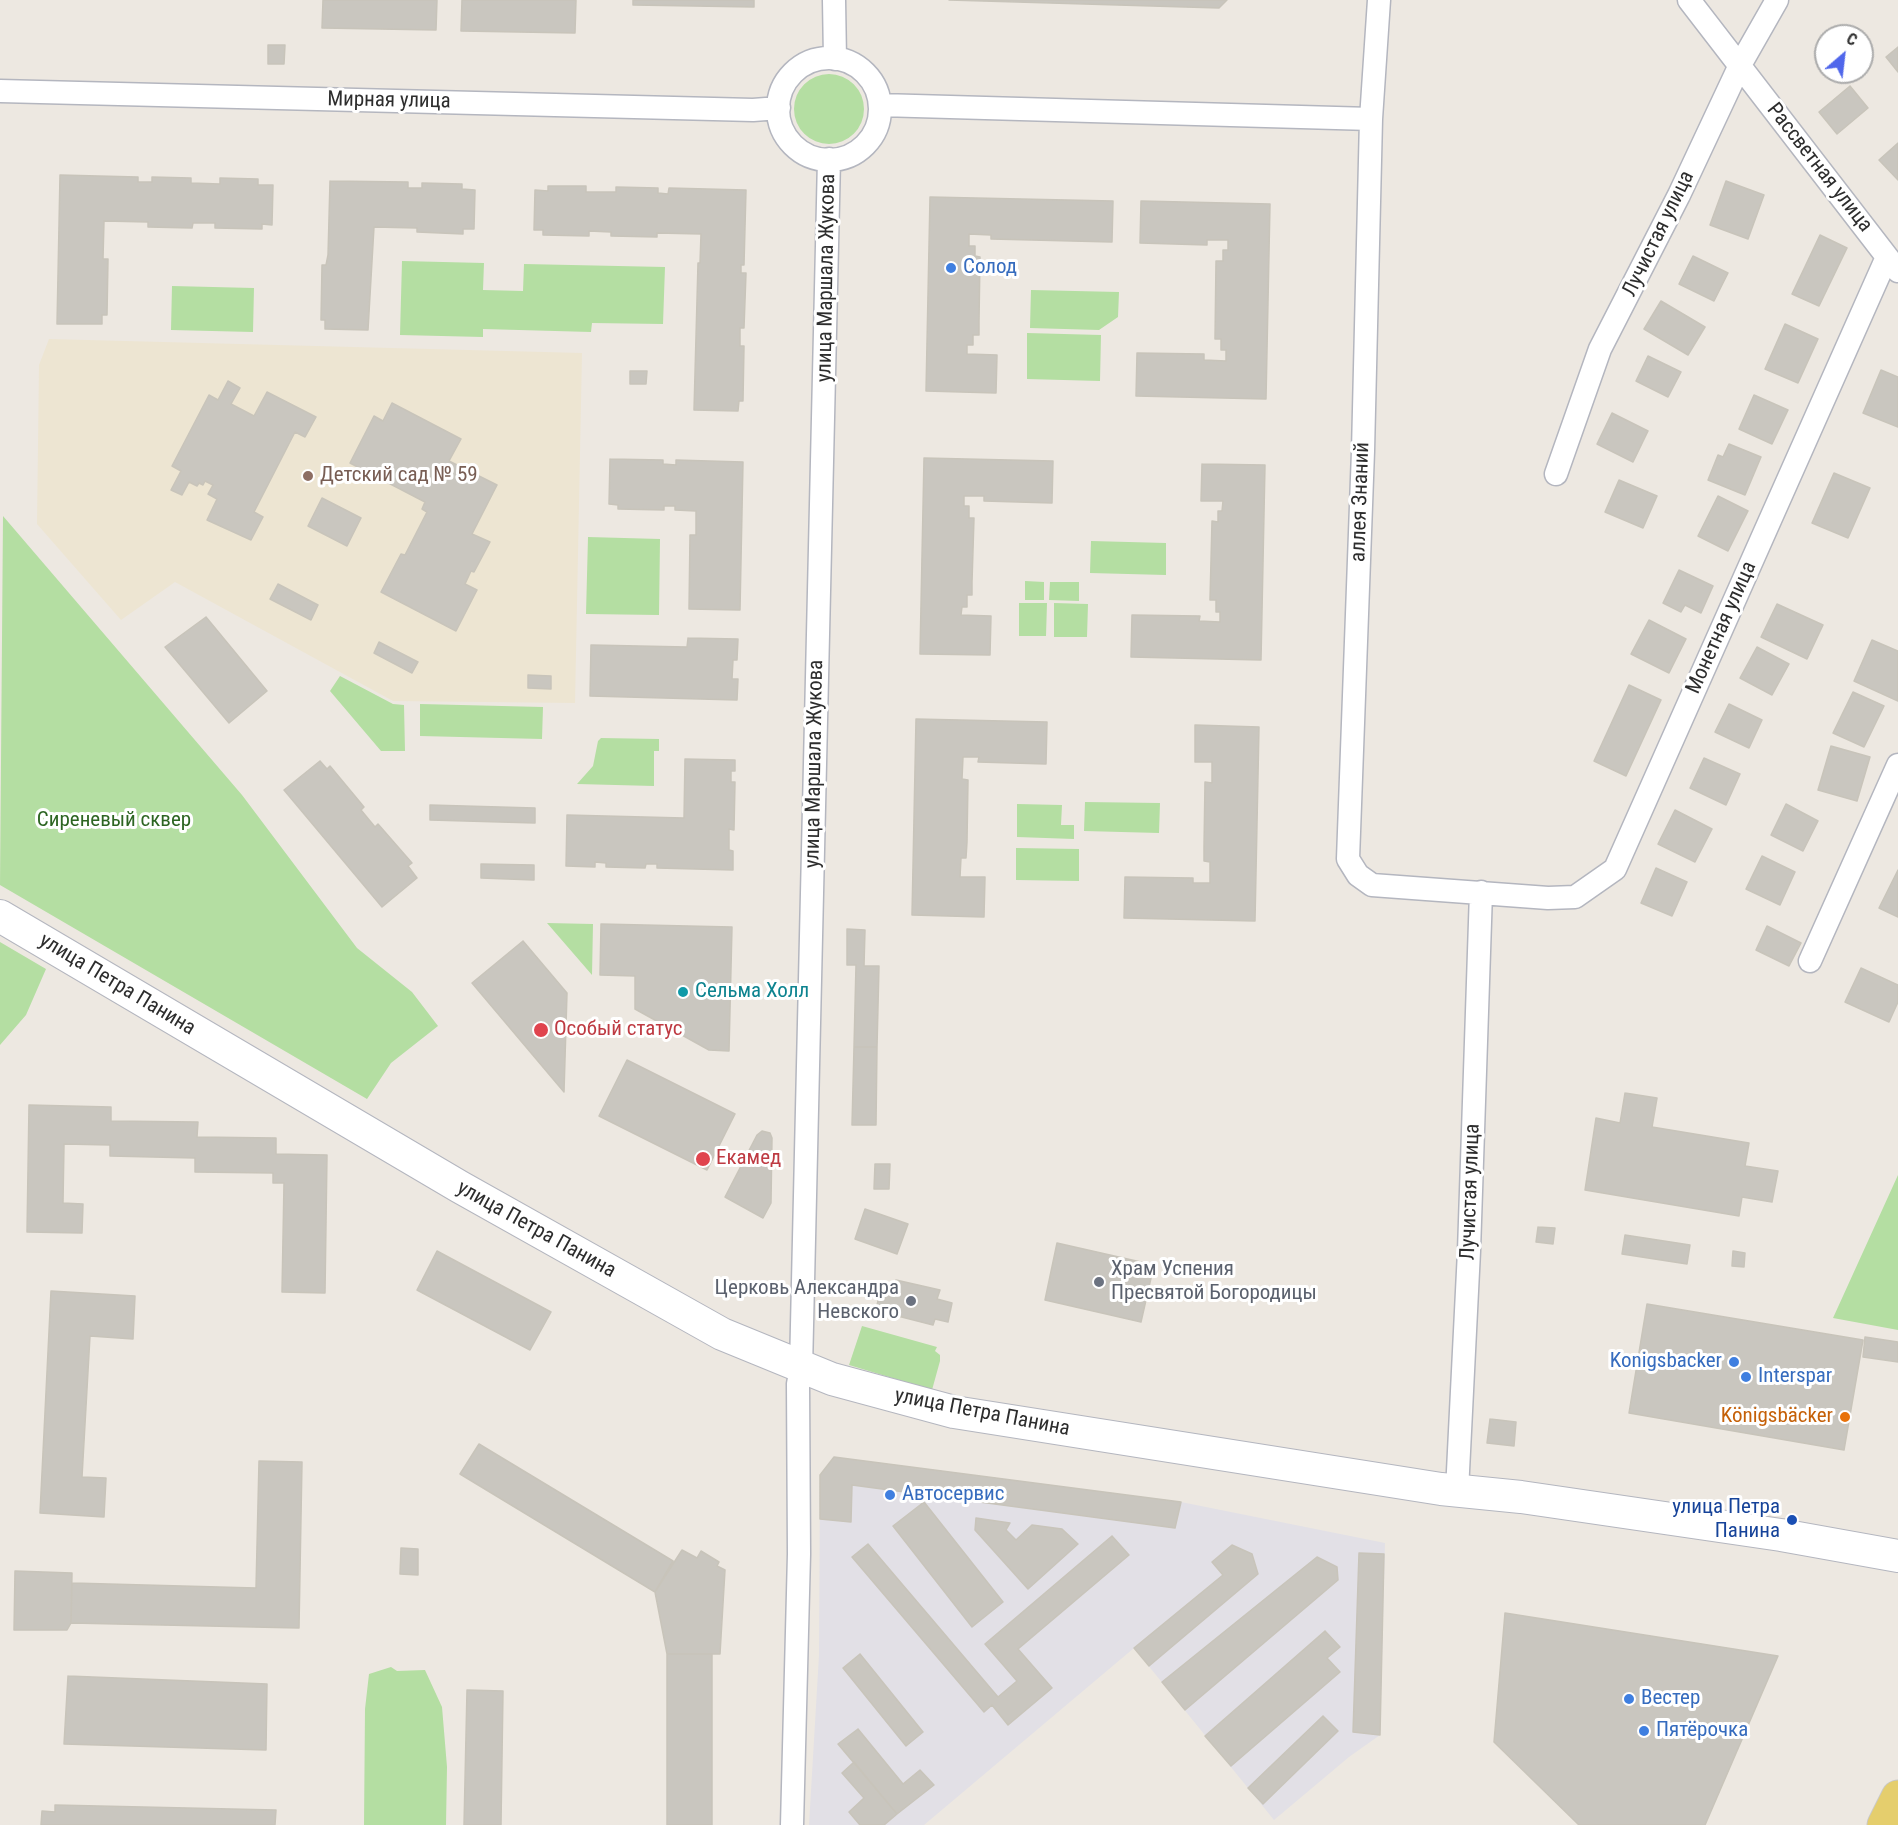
<!DOCTYPE html>
<html>
<head>
<meta charset="utf-8">
<style>
  body { margin:0 }
  #map { position:relative; width:1898px; height:1825px; overflow:hidden; background:#ede8e1; font-family:"Roboto Condensed",sans-serif }
  canvas { display:block }
  .north { position:absolute; left:1814px; top:24px; width:60px; height:60px; box-sizing:border-box; background:#fff; border:2px solid #ababab; border-radius:50%; rotate:28deg; font-size:16px; font-weight:700; line-height:24px; text-align:center; color:#2d2d2d }
  .north::after { content:''; display:block; margin:auto; width:21px; height:27px; background:#5067eb; clip-path:polygon(50% 0,100% 100%,50% 72%,0 100%) }
</style>
</head>
<body>
<div id="map">
<canvas width="1898" height="1825"></canvas>
<div class="north">С</div>
</div>
<script>
const context = document.querySelector('canvas').getContext('2d');
context.lineJoin = 'round';
function paint(path, color) { context.fillStyle = color; context.fill(path, 'evenodd'); }
const shape = rows => new Path2D(rows.map(r => 'M' + r).join(''));
function strokePath(path, color, width, dash) { context.strokeStyle = color; context.lineWidth = width; context.lineCap = dash ? 'butt' : 'round'; context.setLineDash(dash || []); context.stroke(path); }
function label(font, color, halo, rows, align = 'center') {
  context.font = font + ' "Roboto Condensed",sans-serif'; context.lineWidth = 6; context.setLineDash([]); context.textBaseline = 'middle'; context.strokeStyle = halo; context.fillStyle = color; for (const [text, x, y, turn = 0] of rows) {
    context.save(); context.translate(x, y); context.rotate((+turn || 0) * Math.PI / 180); context.textAlign = isNaN(turn) ? turn : align; if (halo) context.strokeText(text, 0, 0); context.fillText(text, 0, 0); context.restore();
  }
}
const industrial = shape([
  [820,1475,1181,1502,1385,1543,1380,1735,1349,1757,1274,1820,1134,1648,924,1825,809,1825,819,1655]
]);
const education = shape([
  [49,339,582,353,575,703,393,701,175,582,121,620,37,524,39,365]
]);
const green = shape([
  '794 109a35 35 0 1 1 70 0a35 35 0 1 1-70 0Z',
  [402,261,484,263,483,290,523,291,524,264,665,267,663,324,592,323,591,332,483,329,483,337,400,335],
  [172,286,254,288,253,332,171,330],
  [1031,290,1119,292,1118,317,1099,330,1030,328],
  [1027,333,1101,335,1100,381,1027,379],
  [3,516,242,795,357,948,412,992,438,1026,391,1063,367,1099,0,885],
  [588,537,660,539,659,615,586,614],
  [1091,541,1166,543,1166,575,1090,573],
  [1025,581,1044,582,1044,600,1025,600],
  [1050,582,1079,582,1079,601,1049,600],
  [1019,603,1047,603,1046,636,1019,636],
  [1054,603,1088,604,1087,637,1054,637],
  [340,676,393,704,404,705,405,751,381,751,330,691],
  [420,704,543,707,542,739,420,736],
  [601,738,659,739,659,751,654,751,654,786,577,784,593,766,598,741],
  [1085,802,1160,803,1159,833,1084,831],
  [1017,804,1062,805,1061,825,1074,825,1074,839,1017,837],
  [1016,848,1079,849,1079,881,1016,880],
  [547,923,593,924,592,975],
  [0,942,46,969,26,1015,0,1045],
  [1898,1175,1898,1330,1833,1318],
  [862,1326,937,1347,935,1351,940,1355,940,1361,932,1390,849,1365],
  [391,1667,397,1671,425,1670,442,1707,447,1767,446,1825,364,1825,365,1709,369,1674]
]);
const building = shape([
  [323,0,437,0,436,30,322,28,323,0],
  [462,0,576,0,575,33,461,31,462,0],
  [633,0,754,0,754,7,633,5,633,0],
  [949,0,1227,0,1219,8,949,0],
  [268,45,285,45,284,64,268,64,268,45],
  [1898,47,1898,72,1886,57,1898,47],
  [1850,86,1868,108,1837,134,1819,112,1850,86],
  [1898,143,1898,180,1879,160,1898,143],
  [60,175,138,177,138,182,152,182,152,177,191,178,191,183,220,184,220,178,258,179,258,185,273,185,272,225,262,224,262,229,215,228,215,223,193,223,192,228,148,227,148,222,104,221,103,259,108,259,107,315,102,315,102,324,57,324,60,175],
  [330,181,408,182,408,188,422,188,422,183,462,184,462,189,475,190,474,229,463,229,463,234,417,232,417,228,374,227,368,330,325,329,325,320,321,320,322,265,326,265,328,255,330,181],
  [1726,181,1764,195,1748,239,1710,225,1726,181],
  [548,186,586,186,586,192,616,192,616,187,658,188,658,193,668,194,669,188,746,190,744,265,741,265,741,273,746,273,744,328,740,328,740,346,744,346,743,401,739,401,738,411,694,410,698,263,700,263,701,234,657,233,657,237,611,236,611,232,589,231,589,236,543,235,543,230,534,230,535,190,548,191,548,186],
  [930,197,1113,201,1112,242,991,239,991,235,969,234,969,246,975,246,975,256,980,257,979,321,979,335,973,335,973,345,967,345,967,354,997,355,996,393,926,391,930,197],
  [1141,201,1270,204,1266,399,1136,396,1137,353,1204,354,1204,360,1226,361,1226,350,1221,350,1221,339,1215,339,1216,261,1223,261,1223,250,1228,250,1228,240,1207,240,1207,245,1140,243,1141,201],
  [1820,235,1847,248,1819,306,1792,294,1820,235],
  [1693,256,1728,273,1714,301,1679,284,1693,256],
  [1661,301,1705,327,1688,355,1644,329,1661,301],
  [1785,324,1818,339,1798,383,1765,369,1785,324],
  [1648,356,1681,372,1668,397,1636,381,1648,356],
  [1881,370,1898,377,1898,427,1863,413,1881,370],
  [630,371,647,371,646,384,630,384,630,371],
  [228,381,240,388,231,404,254,416,267,392,316,417,305,437,295,432,254,512,263,517,251,540,207,520,217,499,208,494,213,485,205,481,203,485,199,483,197,486,189,482,182,495,171,490,181,471,172,466,209,395,218,400,228,381],
  [1754,395,1788,410,1772,444,1739,429,1754,395],
  [392,403,461,439,449,461,497,485,472,534,490,542,474,572,471,571,465,584,477,590,456,631,381,592,401,554,405,555,427,512,422,509,425,502,350,463,374,416,383,421,392,403],
  [1612,413,1648,431,1633,462,1597,444,1612,413],
  [1729,444,1761,457,1745,495,1708,480,1718,455,1723,457,1729,444],
  [924,458,1053,461,1052,503,984,501,984,496,964,496,964,506,969,506,969,518,974,518,972,582,972,595,967,595,967,607,962,607,961,615,991,616,990,655,920,654,924,458],
  [610,459,663,460,663,464,676,465,676,460,743,462,740,610,689,609,690,535,696,535,696,511,675,510,675,506,664,506,664,510,618,509,618,505,609,504,610,459],
  [1202,464,1265,465,1261,660,1131,657,1132,615,1200,616,1199,621,1220,622,1220,612,1216,612,1216,600,1210,600,1212,521,1218,522,1218,511,1222,511,1223,501,1201,501,1202,464],
  [1834,473,1870,488,1848,538,1812,523,1834,473],
  [1619,480,1657,496,1643,528,1605,512,1619,480],
  [1718,496,1748,511,1728,551,1698,536,1718,496],
  [322,498,361,518,347,546,308,526,322,498],
  [1679,570,1713,586,1701,613,1685,605,1681,612,1663,603,1679,570],
  [278,584,318,605,311,620,270,599,278,584],
  [1777,604,1823,625,1807,659,1761,637,1777,604],
  [206,617,267,691,229,723,165,647,206,617],
  [1649,620,1686,639,1669,673,1631,654,1649,620],
  [688,638,738,639,737,660,733,660,732,679,738,679,737,700,590,696,591,645,687,647,688,638],
  [1872,640,1898,651,1898,701,1854,681,1872,640],
  [379,642,418,662,412,673,374,653,379,642],
  [1757,647,1789,664,1772,695,1740,678,1757,647],
  [528,675,551,676,551,689,528,688,528,675],
  [1629,685,1661,700,1626,776,1594,761,1629,685],
  [1853,692,1884,706,1864,747,1833,733,1853,692],
  [1729,704,1762,720,1749,748,1715,732,1729,704],
  [916,719,1047,722,1046,764,978,762,979,757,963,757,962,779,968,780,967,842,966,858,961,858,960,877,985,877,984,917,912,915,916,719],
  [1195,725,1259,727,1255,921,1124,918,1125,877,1193,878,1193,883,1210,883,1210,862,1204,861,1204,847,1205,782,1212,783,1212,762,1195,762,1195,725],
  [1831,746,1870,757,1857,801,1818,790,1831,746],
  [1704,758,1740,774,1726,805,1690,788,1704,758],
  [685,759,735,760,735,771,731,771,731,782,735,782,734,830,729,829,729,850,733,851,733,870,657,868,657,864,646,864,645,868,606,867,606,863,595,862,595,867,566,866,567,815,684,818,685,759],
  [320,761,327,769,330,766,364,807,361,810,375,827,378,824,412,863,408,866,417,878,382,907,284,790,320,761],
  [1786,804,1818,821,1803,851,1771,835,1786,804],
  [430,805,535,808,535,823,430,820,430,805],
  [1675,810,1712,829,1695,862,1658,844,1675,810],
  [1762,856,1795,872,1780,905,1746,889,1762,856],
  [481,864,534,865,534,880,481,878,481,864],
  [1656,868,1687,882,1672,916,1641,903,1656,868],
  [1898,870,1898,917,1879,908,1898,870],
  [601,924,732,927,729,1051,709,1050,635,1009,635,976,600,975,601,924],
  [1767,926,1801,943,1789,966,1756,950,1767,926],
  [847,929,865,930,864,966,879,966,877,1047,854,1047,856,965,847,965,847,929],
  [523,941,567,993,564,1092,472,983,523,941],
  [1861,968,1898,985,1898,1002,1889,1022,1845,1002,1861,968],
  [854,1047,877,1047,876,1125,852,1125,854,1047],
  [627,1060,735,1114,707,1170,599,1116,627,1060],
  [1625,1093,1657,1098,1652,1127,1749,1143,1745,1166,1778,1171,1772,1202,1742,1197,1739,1216,1585,1190,1596,1118,1620,1123,1625,1093],
  [29,1105,111,1107,111,1121,198,1122,197,1137,276,1138,276,1154,327,1155,325,1293,282,1292,284,1183,273,1183,273,1173,195,1172,195,1158,110,1156,110,1145,64,1144,63,1203,83,1204,82,1233,27,1232,29,1105],
  [762,1131,770,1133,772,1138,771,1203,763,1218,725,1197,757,1135,762,1131],
  [875,1164,890,1164,889,1189,874,1189,875,1164],
  [865,1209,908,1224,897,1254,855,1239,865,1209],
  [1538,1227,1555,1228,1553,1244,1536,1242,1538,1227],
  [1625,1235,1690,1245,1687,1264,1622,1254,1625,1235],
  [1057,1243,1154,1265,1141,1322,1045,1300,1057,1243],
  [437,1251,551,1312,530,1350,417,1290,437,1251],
  [1733,1251,1745,1253,1744,1267,1732,1266,1733,1251],
  [896,1280,940,1290,937,1299,952,1303,948,1322,935,1319,933,1325,886,1313,888,1307,877,1305,882,1285,894,1288,896,1280],
  [51,1291,135,1296,133,1339,90,1336,82,1477,106,1478,104,1517,40,1513,51,1291],
  [1647,1304,1863,1340,1844,1450,1629,1413,1647,1304],
  [1865,1337,1898,1342,1898,1362,1863,1357,1865,1337],
  [1490,1419,1516,1422,1514,1446,1487,1443,1490,1419],
  [479,1444,673,1561,655,1592,460,1474,479,1444],
  [834,1457,1181,1502,1175,1528,852,1485,851,1522,820,1519,820,1475,834,1457],
  [259,1461,302,1462,299,1628,71,1623,72,1583,256,1588,259,1461],
  [924,1502,1003,1602,972,1627,893,1526,924,1502],
  [976,1518,1010,1523,1006,1530,1016,1540,1032,1525,1062,1529,1078,1544,1028,1589,975,1530,976,1518],
  [1112,1536,1129,1555,1018,1649,1052,1688,1008,1725,992,1705,984,1712,852,1557,868,1544,998,1697,1017,1681,985,1644,1112,1536],
  [1232,1545,1252,1554,1258,1574,1149,1666,1134,1648,1223,1575,1212,1562,1232,1545],
  [401,1548,418,1549,418,1575,400,1574,401,1548],
  [682,1550,697,1558,701,1551,719,1562,717,1566,725,1570,720,1654,667,1654,655,1592,682,1550],
  [1359,1553,1384,1554,1380,1735,1353,1732,1359,1553],
  [1317,1557,1337,1567,1338,1580,1185,1710,1162,1682,1317,1557],
  [15,1571,72,1573,71,1623,67,1630,14,1630,15,1571],
  [1505,1613,1778,1656,1705,1825,1579,1825,1494,1742,1505,1613],
  [1325,1631,1340,1647,1327,1658,1340,1672,1231,1766,1205,1736,1325,1631],
  [667,1654,712,1654,712,1825,667,1825,667,1654],
  [860,1654,923,1732,906,1746,843,1668,860,1654],
  [68,1676,267,1684,266,1750,64,1744,68,1676],
  [467,1690,503,1691,501,1825,464,1825,467,1690],
  [1323,1716,1338,1731,1263,1804,1248,1788,1323,1716],
  [858,1729,903,1784,920,1770,934,1785,897,1814,838,1744,858,1729],
  [854,1762,897,1814,884,1825,860,1825,849,1812,864,1798,842,1773,854,1762],
  [55,1805,276,1810,275,1825,41,1825,42,1811,55,1812,55,1805]
]);
const street = shape([
  [834,0,835,59],
  [1379,0,1371,119,1363,451,1348,859,1358,875,1372,885,1548,898,1575,897,1615,869,1887,257],
  [1689,0,1898,271],
  '778 109a51 51 0 1 1 102 0a51 51 0 1 1-102 0Z',
  [0,91,753,110,779,108],
  [880,105,1371,119],
  [1556,474,1600,349,1679,195,1740,65,1777,0],
  [1810,961,1898,765],
  [1457,1491,1469,1251,1481,892],
  [792,1825,799,1554,798,1384,801,1368,829,159]
]);
const secondary = shape([
  [0,916,460,1187,722,1334,832,1379,954,1412,1441,1489,1521,1497,1781,1535,1898,1556]
]);
const primary = shape([
  [1884,1825,1898,1797]
]);
const markers = [
  [951,268,6,"#3f7fe0"],
  [308,476,6,"#8d6e63"],
  [683,992,6,"#0f9aa8"],
  [541,1030,8,"#e0444e"],
  [703,1159,8,"#e0444e"],
  [1099,1282,6,"#6b7280"],
  [911,1301,6,"#6b7280"],
  [1734,1362,6,"#3f7fe0"],
  [1746,1377,6,"#3f7fe0"],
  [1845,1417,6,"#e8710a"],
  [890,1495,6,"#3f7fe0"],
  [1792,1520,6,"#1a4fb4"],
  [1629,1699,6,"#3f7fe0"],
  [1644,1731,6,"#3f7fe0"]
];
const streetNames = [
  ["Мирная улица",389,101,1],
  ["Рассветная улица",1819,168,52],
  ["Лучистая улица",1659,234,-64],
  ["улица Маршала Жукова",827,278,-89],
  ["аллея Знаний",1361,502,-88],
  ["Монетная улица",1722,628,-66],
  ["улица Маршала Жукова",815,764,-89],
  ["улица Петра Панина",117,985,31],
  ["Лучистая улица",1471,1192,-88],
  ["улица Петра Панина",536,1230,29],
  ["улица Петра Панина",982,1413,11]
];
const shopNames = [
  ["Солод",963,268],
  ["Konigsbacker",1722,1362,"right"],
  ["Interspar",1758,1377],
  ["Автосервис",902,1495],
  ["Вестер",1641,1699],
  ["Пятёрочка",1656,1731]
];
const educationNames = [
  ["Детский сад № 59",320,476]
];
const parkNames = [
  ["Сиреневый сквер",114,821]
];
const cultureNames = [
  ["Сельма Холл",695,992]
];
const healthNames = [
  ["Особый статус",554,1030],
  ["Екамед",716,1159]
];
const worshipNames = [
  ["Храм Успения",1111,1270],
  ["Пресвятой Богородицы",1111,1294],
  ["Церковь Александра",899,1289,"right"],
  ["Невского",899,1313,"right"]
];
const foodNames = [
  ["Königsbäcker",1833,1417]
];
const transitNames = [
  ["улица Петра",1780,1508],
  ["Панина",1780,1532]
];
paint(industrial, '#e2e0e6');
paint(education, '#ede5d2');
paint(green, '#b4dea2');
paint(building, '#c9c6bf');
strokePath(building, '#c8c4ba', 1.5);
strokePath(street, '#b4b6bf', 25);
strokePath(secondary, '#b4b6bf', 34);
strokePath(primary, '#c8c8c8', 35);
strokePath(street, '#fff', 22);
strokePath(secondary, '#fff', 32);
strokePath(primary, '#e5ce6d', 33);
for (const [x, y, r, color] of markers) { const dot = new Path2D(); dot.arc(x, y, r, 0, 2 * Math.PI); context.fillStyle = color; context.fill(dot); strokePath(dot, '#fff', 2); }
label('21px', '#2d2d2d', '#fff', streetNames);
label('21px', '#366cbe', '#fff', shopNames, 'left');
label('21px', '#785e54', '#fff', educationNames, 'left');
label('21px', '#2d6522', '#fff', parkNames);
label('21px', '#0d838f', '#fff', cultureNames, 'left');
label('21px', '#be3a42', '#fff', healthNames, 'left');
label('21px', '#5b616d', '#fff', worshipNames, 'left');
label('21px', '#c56008', '#fff', foodNames, 'right');
label('21px', '#164399', '#fff', transitNames, 'right');
</script>
</body>
</html>
